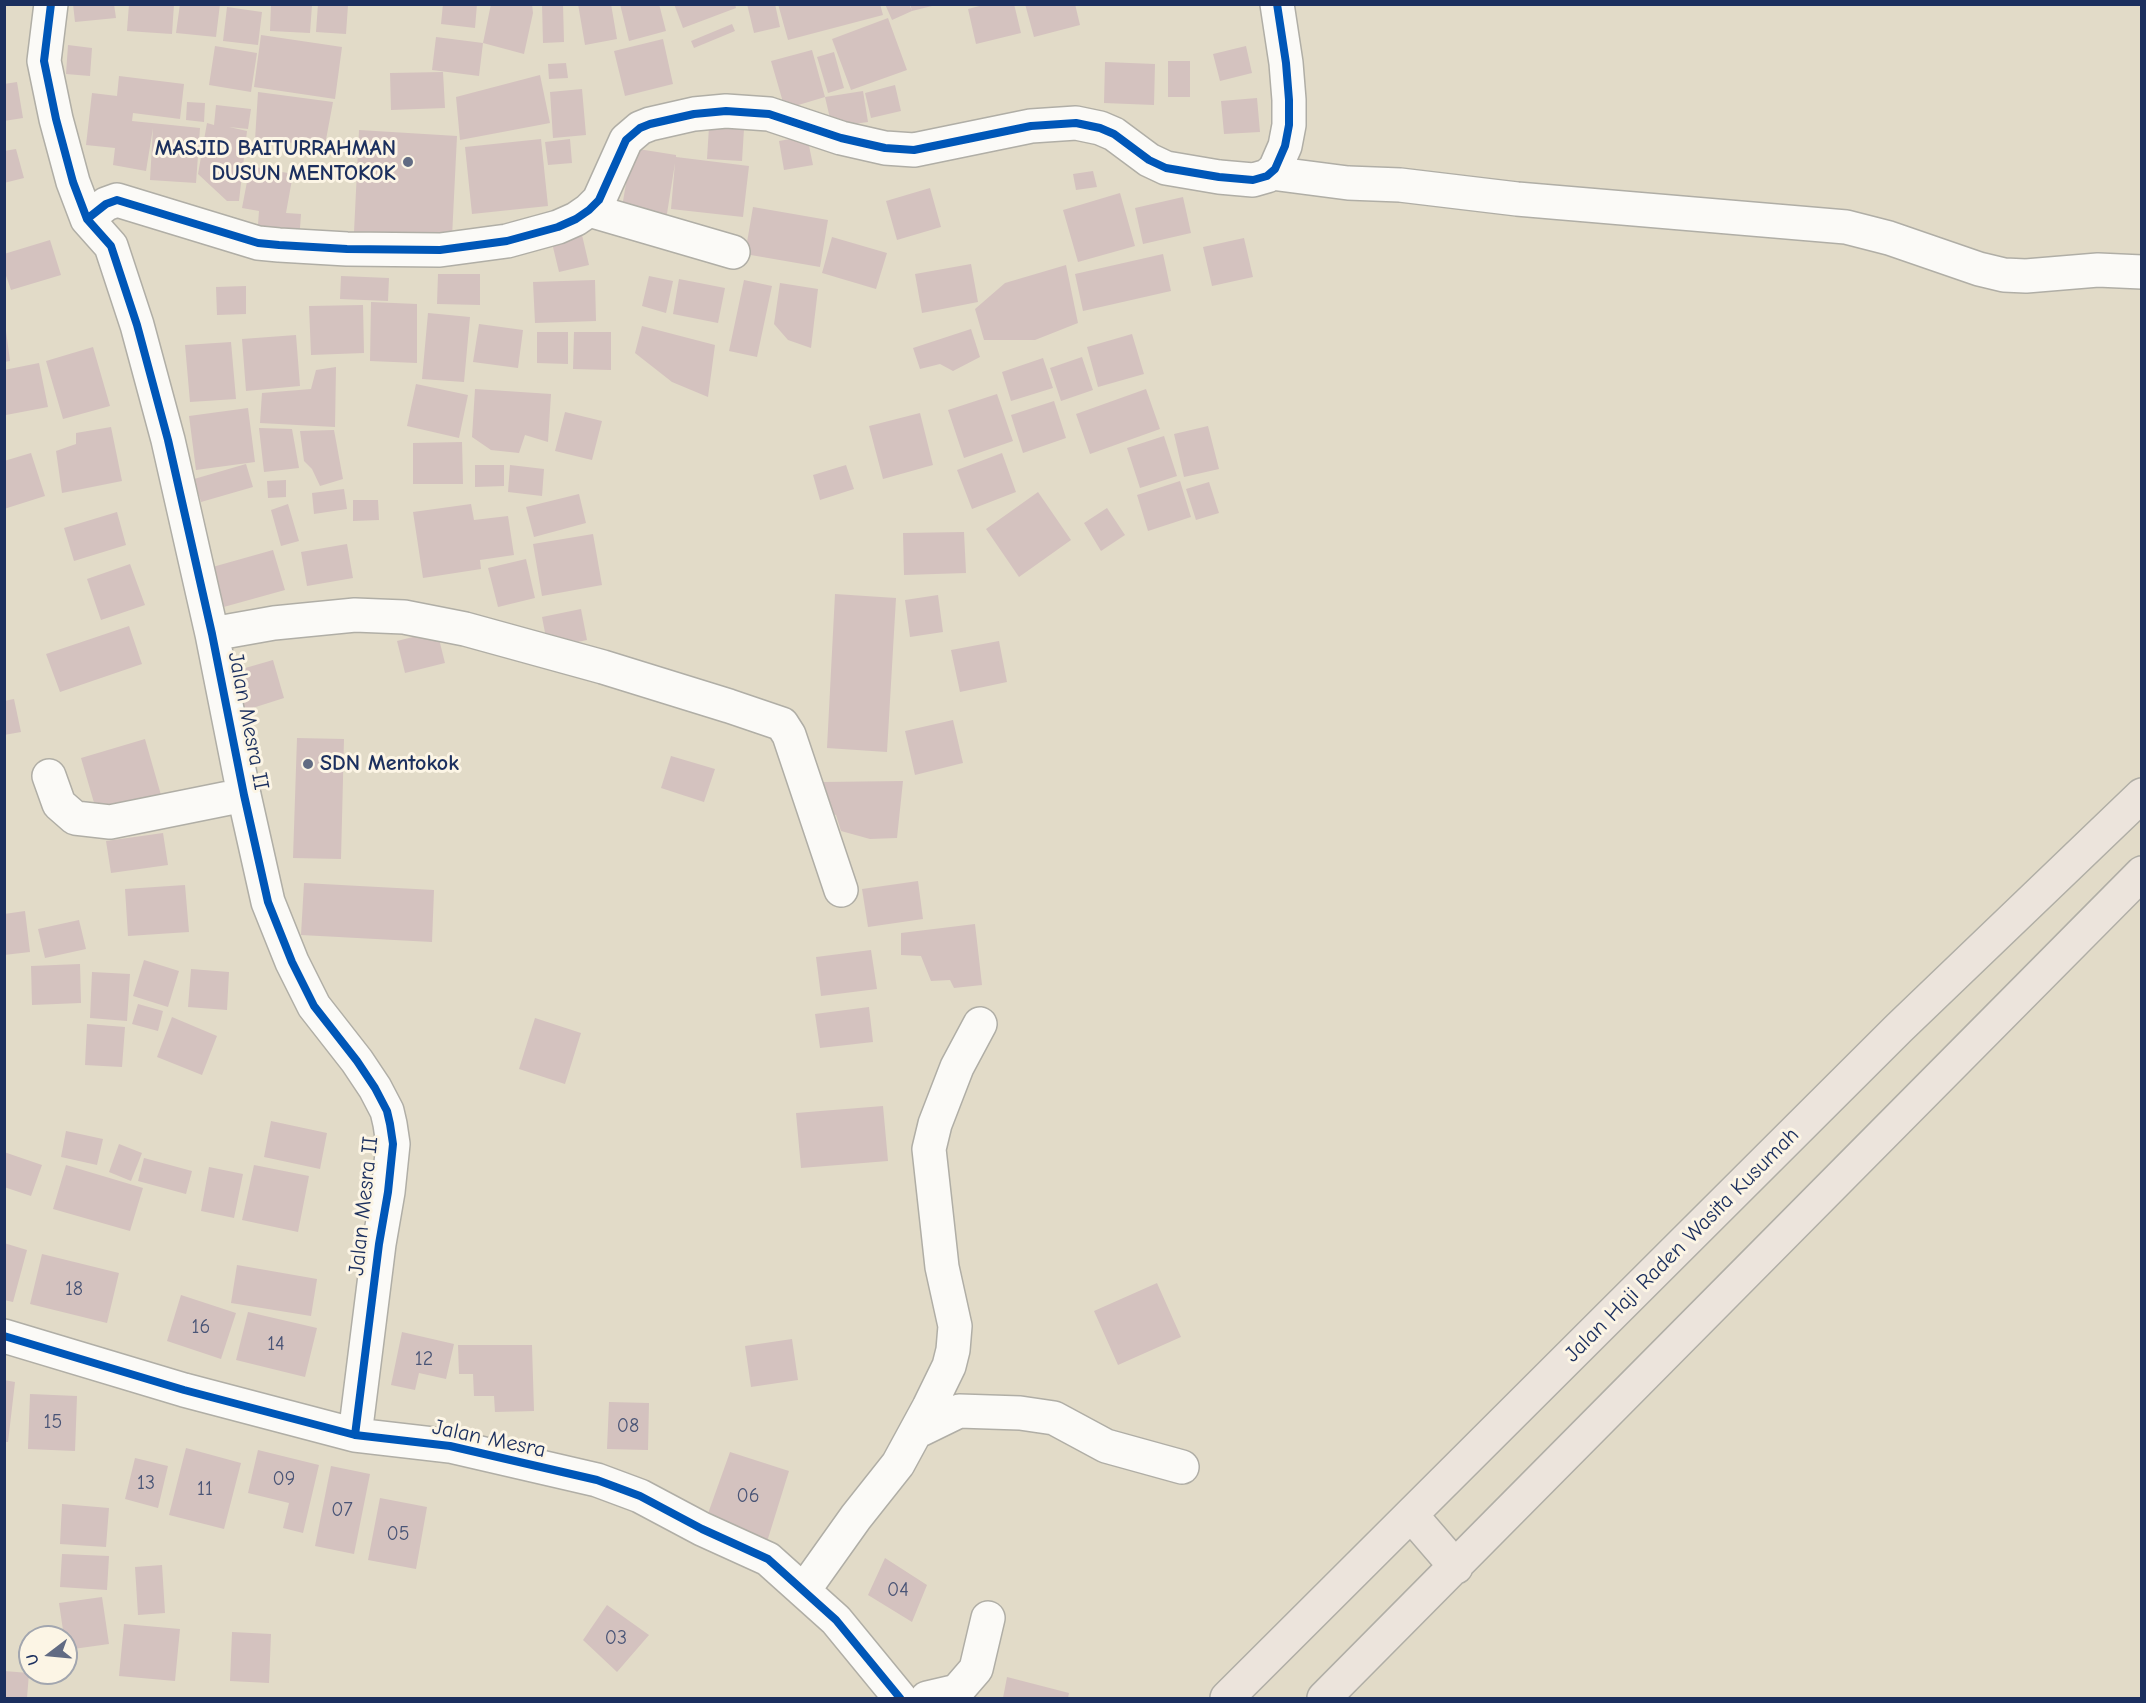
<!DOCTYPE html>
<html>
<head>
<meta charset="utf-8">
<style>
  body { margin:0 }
  #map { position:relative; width:2146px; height:1703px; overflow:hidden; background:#e2dbc8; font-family:"Comic Neue",sans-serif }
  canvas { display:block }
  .frame { position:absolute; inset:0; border:6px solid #1b2f5e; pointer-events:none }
  .north { position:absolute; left:18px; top:1625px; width:60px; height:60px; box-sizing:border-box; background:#fcf5e5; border:2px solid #a2a6af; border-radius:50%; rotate:254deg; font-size:16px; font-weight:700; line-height:24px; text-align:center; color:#1b2f5e }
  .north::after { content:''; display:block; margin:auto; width:21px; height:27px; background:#616b83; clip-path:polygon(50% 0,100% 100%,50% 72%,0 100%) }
</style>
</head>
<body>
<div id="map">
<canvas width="2146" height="1703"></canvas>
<div class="frame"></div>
<div class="north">U</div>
</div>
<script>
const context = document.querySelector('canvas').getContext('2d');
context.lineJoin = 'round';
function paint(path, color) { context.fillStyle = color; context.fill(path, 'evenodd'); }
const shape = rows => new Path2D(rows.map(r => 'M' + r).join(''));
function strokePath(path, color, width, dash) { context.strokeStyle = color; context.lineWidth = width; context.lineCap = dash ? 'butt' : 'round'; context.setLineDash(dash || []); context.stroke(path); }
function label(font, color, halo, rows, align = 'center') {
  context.font = font + ' "Comic Neue",sans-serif'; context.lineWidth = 6; context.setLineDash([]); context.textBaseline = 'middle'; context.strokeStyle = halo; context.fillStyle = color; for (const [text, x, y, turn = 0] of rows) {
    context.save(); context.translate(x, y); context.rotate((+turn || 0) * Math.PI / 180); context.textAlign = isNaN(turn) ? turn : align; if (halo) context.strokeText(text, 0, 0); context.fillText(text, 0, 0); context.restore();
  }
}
const building = shape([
  [73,4,114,4,116,18,75,22],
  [129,4,174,4,172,34,127,31],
  [180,4,220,4,216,37,176,33],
  [318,4,348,5,346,34,316,32],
  [443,4,477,4,475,28,441,24],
  [491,4,532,4,533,13,524,54,483,43],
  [542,4,563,4,564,42,543,43],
  [578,4,611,4,617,39,585,45],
  [620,4,659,4,666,31,629,41],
  [674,4,735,4,736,8,683,28],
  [747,4,775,4,780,27,754,33],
  [778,4,880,4,883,15,788,40],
  [885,4,909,4,912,11,910,4,936,5,912,11,892,20],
  [987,4,1014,4,1021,33,976,44,968,9],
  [1025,4,1075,4,1080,25,1034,37],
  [271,5,312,5,310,33,270,31],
  [227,7,262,12,258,45,223,41],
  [888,18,907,70,851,90,832,39],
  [732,24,735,31,694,48,691,41],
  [261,35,342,47,335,99,254,87],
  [436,37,483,43,479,76,432,70],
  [663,39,673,84,625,96,614,51],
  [68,45,92,48,90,76,66,74],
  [215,46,257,53,251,92,209,85],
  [1246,46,1252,73,1220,81,1213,54],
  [812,50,825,97,863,91,868,122,832,127,825,97,785,109,771,61],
  [834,52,844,88,828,93,817,57],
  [1168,61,1190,61,1190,97,1168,97],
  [1105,62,1155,64,1154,105,1104,103],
  [566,63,568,78,549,79,548,64],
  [443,72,445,108,391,110,390,73],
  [540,75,550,123,460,140,456,97],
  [119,76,184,84,180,119,133,113,132,121,200,128,196,183,150,180,153,128,146,171,113,165,115,148,86,145,92,93,117,96],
  [17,82,23,118,4,121,4,84],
  [895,85,901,111,871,118,865,93],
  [582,89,586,135,553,138,550,92],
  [258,92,333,102,325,145,255,140],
  [1257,98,1260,132,1224,134,1221,101],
  [187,102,205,103,204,122,186,120],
  [216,105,251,109,248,129,229,127,247,131,239,201,227,201,198,174,207,123,214,125],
  [709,127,744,129,742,161,707,159],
  [359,130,457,136,452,237,354,232],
  [807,136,813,165,784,170,779,141],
  [541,139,548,206,472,214,465,147],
  [570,139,572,163,548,165,545,142],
  [632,148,676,155,676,157,749,166,743,217,671,209,675,163,666,220,621,213],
  [16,149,24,178,4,183,4,151],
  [250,166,293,174,286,213,301,214,299,242,257,238,259,211,242,208],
  [1093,171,1097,187,1076,190,1073,174],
  [930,188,941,227,897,240,886,201],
  [1120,193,1135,246,1078,262,1063,210],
  [1183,197,1191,233,1143,244,1135,208],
  [753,207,828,220,820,267,745,254],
  [582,235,589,265,559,272,552,243],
  [832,237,887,253,876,289,822,273],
  [1244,238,1253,277,1212,286,1203,247],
  [50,240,61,275,11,290,4,270,4,254],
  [1163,254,1171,291,1083,311,1075,274],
  [971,264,978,302,922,313,915,274],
  [1066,265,1078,323,1035,340,984,340,975,309,1005,283],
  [438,274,480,274,480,305,437,304],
  [341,276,389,278,388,301,340,299],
  [649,276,673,281,666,313,642,306],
  [679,279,725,288,718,323,673,314],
  [595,280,596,321,535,323,533,282],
  [744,280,772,286,757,357,729,351],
  [780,283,818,289,811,348,788,340,774,324],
  [246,286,246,314,217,315,216,287],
  [371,302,417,304,417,363,370,361],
  [363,305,364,353,311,355,309,306],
  [428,313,470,317,464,382,422,379],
  [479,324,523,330,518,368,473,362],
  [642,326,715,345,708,397,672,382,635,353],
  [971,329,980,357,953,371,940,364,920,369,913,348],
  [6,331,10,361,4,362,4,332],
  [537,332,568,332,568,364,537,363],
  [574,332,611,332,611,370,573,369],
  [1132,334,1144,374,1098,387,1087,347],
  [296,335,300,386,246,391,242,339],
  [231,342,236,399,190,402,185,345],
  [93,347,110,406,63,419,46,361],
  [1082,357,1093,390,1061,401,1050,368],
  [1043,358,1053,388,1011,401,1002,372],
  [39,363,48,407,6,415,4,370],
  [336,367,335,427,260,423,262,393,311,389,316,370],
  [416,384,468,395,459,438,407,426],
  [475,389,551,394,548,442,525,435,519,453,491,450,472,437],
  [1146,389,1160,429,1090,454,1076,414],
  [997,394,1013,441,964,458,948,410],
  [1054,401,1066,438,1023,453,1011,415],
  [248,408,255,462,196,470,189,416],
  [565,412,602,421,592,460,555,451],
  [920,413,933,465,883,479,869,426],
  [1208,426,1219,469,1184,477,1174,434],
  [111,427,122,481,62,493,56,451,76,444,76,433],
  [259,428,292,429,299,468,264,472],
  [334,430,343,479,320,486,312,469,304,461,300,431],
  [1164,436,1177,476,1140,488,1127,448],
  [462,442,463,484,413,484,413,443],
  [31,453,45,496,4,509,4,461],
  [1002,453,1016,492,972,509,957,470],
  [246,464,253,487,201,502,194,479],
  [475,465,504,465,504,486,475,487],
  [510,465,544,469,542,496,508,492],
  [846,465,854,489,820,500,813,475],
  [286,480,286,497,268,498,267,481],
  [1180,481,1191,517,1148,531,1137,495],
  [1209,482,1219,513,1196,520,1186,489],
  [344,489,347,509,314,514,312,493],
  [1038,492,1071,540,1019,577,986,529],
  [579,494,586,523,534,537,526,507],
  [353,500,378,500,379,520,353,521],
  [288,504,299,541,281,546,271,510],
  [471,504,474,520,508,516,514,555,480,560,481,569,423,578,413,512],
  [1107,508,1125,535,1101,551,1084,523],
  [117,512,126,545,74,561,64,528],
  [964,532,966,573,904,575,903,533],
  [593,534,602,585,542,596,533,544],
  [347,544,353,578,307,586,301,552],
  [273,550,285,590,220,608,209,568],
  [526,559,535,598,498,607,488,568],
  [130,564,145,605,101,620,87,579],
  [835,594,896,598,887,752,827,748],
  [938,595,943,632,910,637,905,600],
  [581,609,587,640,548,648,542,617],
  [129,626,142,664,60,692,46,654],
  [437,631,445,663,405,673,397,641],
  [999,641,1007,682,960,692,951,650],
  [273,660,284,698,240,712,228,673],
  [14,699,21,732,4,735,4,701],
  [953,720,963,763,915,775,905,731],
  [297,738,344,739,341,859,293,858],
  [145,739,161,795,97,813,81,758],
  [671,756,715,769,704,802,661,788],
  [903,781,897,838,870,839,841,831,836,815,820,811,823,782],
  [163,833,168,865,111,873,106,841],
  [918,881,923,919,868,927,862,889],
  [304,883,434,890,432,942,301,935],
  [185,885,189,932,128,936,125,889],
  [25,911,30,952,4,955,4,914],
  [79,920,86,949,45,958,38,929],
  [975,924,982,985,954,988,950,980,931,981,921,956,901,955,901,933],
  [871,950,877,989,821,996,816,957],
  [144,960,179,971,168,1007,133,996],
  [80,964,81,1003,32,1005,31,966],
  [191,969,229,972,227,1010,188,1007],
  [92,972,130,974,127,1021,90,1018],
  [138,1004,163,1011,158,1031,132,1024],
  [869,1007,873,1042,820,1048,815,1014],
  [172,1017,217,1036,202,1075,157,1057],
  [535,1018,581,1033,565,1084,519,1069],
  [87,1024,125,1027,122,1067,85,1065],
  [883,1106,888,1161,801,1168,796,1113],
  [271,1121,327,1133,320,1169,264,1157],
  [66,1131,103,1139,97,1165,61,1157],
  [119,1144,142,1153,131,1181,109,1172],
  [4,1152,42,1165,31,1196,4,1187],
  [144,1158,192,1171,186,1194,138,1181],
  [66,1165,143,1188,130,1231,53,1209],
  [254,1165,309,1176,298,1232,242,1220],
  [209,1167,243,1174,234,1218,201,1211],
  [4,1243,27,1250,13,1302,4,1300],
  [42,1254,119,1273,107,1323,30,1304],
  [237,1265,317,1279,311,1316,231,1303],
  [1157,1283,1181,1337,1118,1365,1094,1311],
  [181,1295,236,1313,221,1359,167,1341],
  [248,1312,317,1328,305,1377,236,1360],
  [402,1332,454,1344,446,1379,419,1373,415,1390,391,1385],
  [792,1339,798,1380,751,1387,745,1346],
  [458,1345,532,1345,534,1411,495,1412,494,1396,474,1396,473,1374,459,1374],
  [4,1380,15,1382,8,1442,4,1442],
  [30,1394,77,1396,75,1451,28,1449],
  [609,1402,649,1403,648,1450,607,1449],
  [186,1448,241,1463,224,1529,169,1515],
  [258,1450,319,1465,303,1533,283,1528,289,1503,248,1493],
  [730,1452,789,1471,766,1545,705,1522],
  [135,1458,168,1466,158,1508,125,1499],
  [331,1466,370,1474,354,1554,315,1546],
  [380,1498,427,1507,416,1569,368,1560],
  [62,1504,109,1508,106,1547,60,1544],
  [62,1554,109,1556,107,1590,60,1587],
  [885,1558,927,1585,912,1622,868,1595],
  [162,1565,165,1613,138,1615,135,1567],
  [102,1597,109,1644,66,1650,66,1637,64,1637,59,1603],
  [607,1605,649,1635,617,1672,583,1640],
  [124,1624,180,1629,175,1681,119,1676],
  [232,1632,271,1634,269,1683,230,1681],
  [4,1671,29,1673,27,1698,4,1698],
  [1007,1677,1069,1693,1068,1698,1003,1698]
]);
const minor = shape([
  [51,4,44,61,56,119,73,182,87,219,111,246,137,325,168,440,212,634,244,795,268,902,292,962,314,1006,357,1061,375,1088,387,1111,390,1124,393,1144,388,1192,379,1244,355,1435],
  [1271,173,1348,183,1400,185,1517,199,1846,227,1889,238,1979,269,2004,275,2026,276,2098,270,2142,272],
  [589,210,733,252],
  [87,219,106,204,117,200,258,243,279,245,347,249,440,250,507,241,558,227,576,219,589,210,599,200,626,140,640,128,650,124,694,114,726,111,769,114,841,138,885,148,914,150,1031,126,1076,123,1100,128,1114,134,1149,160,1166,168,1219,177,1253,180,1267,176,1275,169,1285,146,1289,125,1289,100,1286,63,1277,4],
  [212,634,274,623,355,615,404,617,465,629,603,667,729,706,782,724,789,735,841,890],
  [49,776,59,804,75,818,110,822,244,795],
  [4,1336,184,1390,355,1435,450,1446,597,1480,640,1496,702,1529,768,1559,836,1620,900,1698],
  [916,1432,959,1411,1020,1413,1054,1418,1106,1446,1182,1467],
  [804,1590,856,1517,898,1464,929,1407,949,1366,953,1350,955,1326,942,1267,929,1149,935,1124,957,1067,980,1024],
  [927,1698,957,1691,976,1669,988,1618]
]);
const highway = shape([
  [1412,1516,1456,1567],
  [1227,1698,1899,1028,2142,795],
  [1324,1698,2142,873]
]);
const cycleway = shape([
  [51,4,44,61,56,119,73,182,87,219,111,246,137,325,168,440,212,634,244,795,268,902,292,962,314,1006,357,1061,375,1088,387,1111,390,1124,393,1144,388,1192,379,1244,355,1435],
  [87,219,106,204,117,200,258,243,279,245,347,249,440,250,507,241,558,227,576,219,589,210,599,200,626,140,640,128,650,124,694,114,726,111,769,114,841,138,885,148,914,150,1031,126,1076,123,1100,128,1114,134,1149,160,1166,168,1219,177,1253,180,1267,176,1275,169,1285,146,1289,125,1289,100,1286,63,1277,4],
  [4,1336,184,1390,355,1435,450,1446,597,1480,640,1496,702,1529,768,1559,836,1620,900,1698]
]);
const markers = [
  [408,162,6,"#616b83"],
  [308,764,6,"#616b83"]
];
const numberNames = [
  ["18",74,1289],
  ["16",201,1327],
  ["14",276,1344],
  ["12",424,1359],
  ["15",53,1422],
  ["08",628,1426],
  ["09",284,1479],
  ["13",146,1483],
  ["11",205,1489],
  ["06",748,1496],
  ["07",342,1510],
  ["05",398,1534],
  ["04",898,1590],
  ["03",616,1638]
];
const poiNames = [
  ["MASJID BAITURRAHMAN",396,149],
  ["DUSUN MENTOKOK",396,174],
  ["SDN Mentokok",320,764,"left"]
];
const streetNames = [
  ["Jalan Mesra II",248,721,79],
  ["Jalan Mesra II",364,1206,-84],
  ["Jalan Haji Raden Wasita Kusumah",1682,1245,-45],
  ["Jalan Mesra",489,1439,12]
];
paint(building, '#d4c2bf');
strokePath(minor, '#b0aea6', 36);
strokePath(highway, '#b0aea6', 36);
strokePath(minor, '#fbfaf7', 33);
strokePath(highway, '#ece4dc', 33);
strokePath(cycleway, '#0057b8', 8);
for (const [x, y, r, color] of markers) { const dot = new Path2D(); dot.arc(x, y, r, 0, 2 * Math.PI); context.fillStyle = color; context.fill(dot); strokePath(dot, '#fcf5e5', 2); }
label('20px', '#495476', null, numberNames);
label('bold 22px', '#1b2f5e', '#fcf5e5', poiNames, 'right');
label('22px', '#1b2f5e', '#fcf5e5', streetNames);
</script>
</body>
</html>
